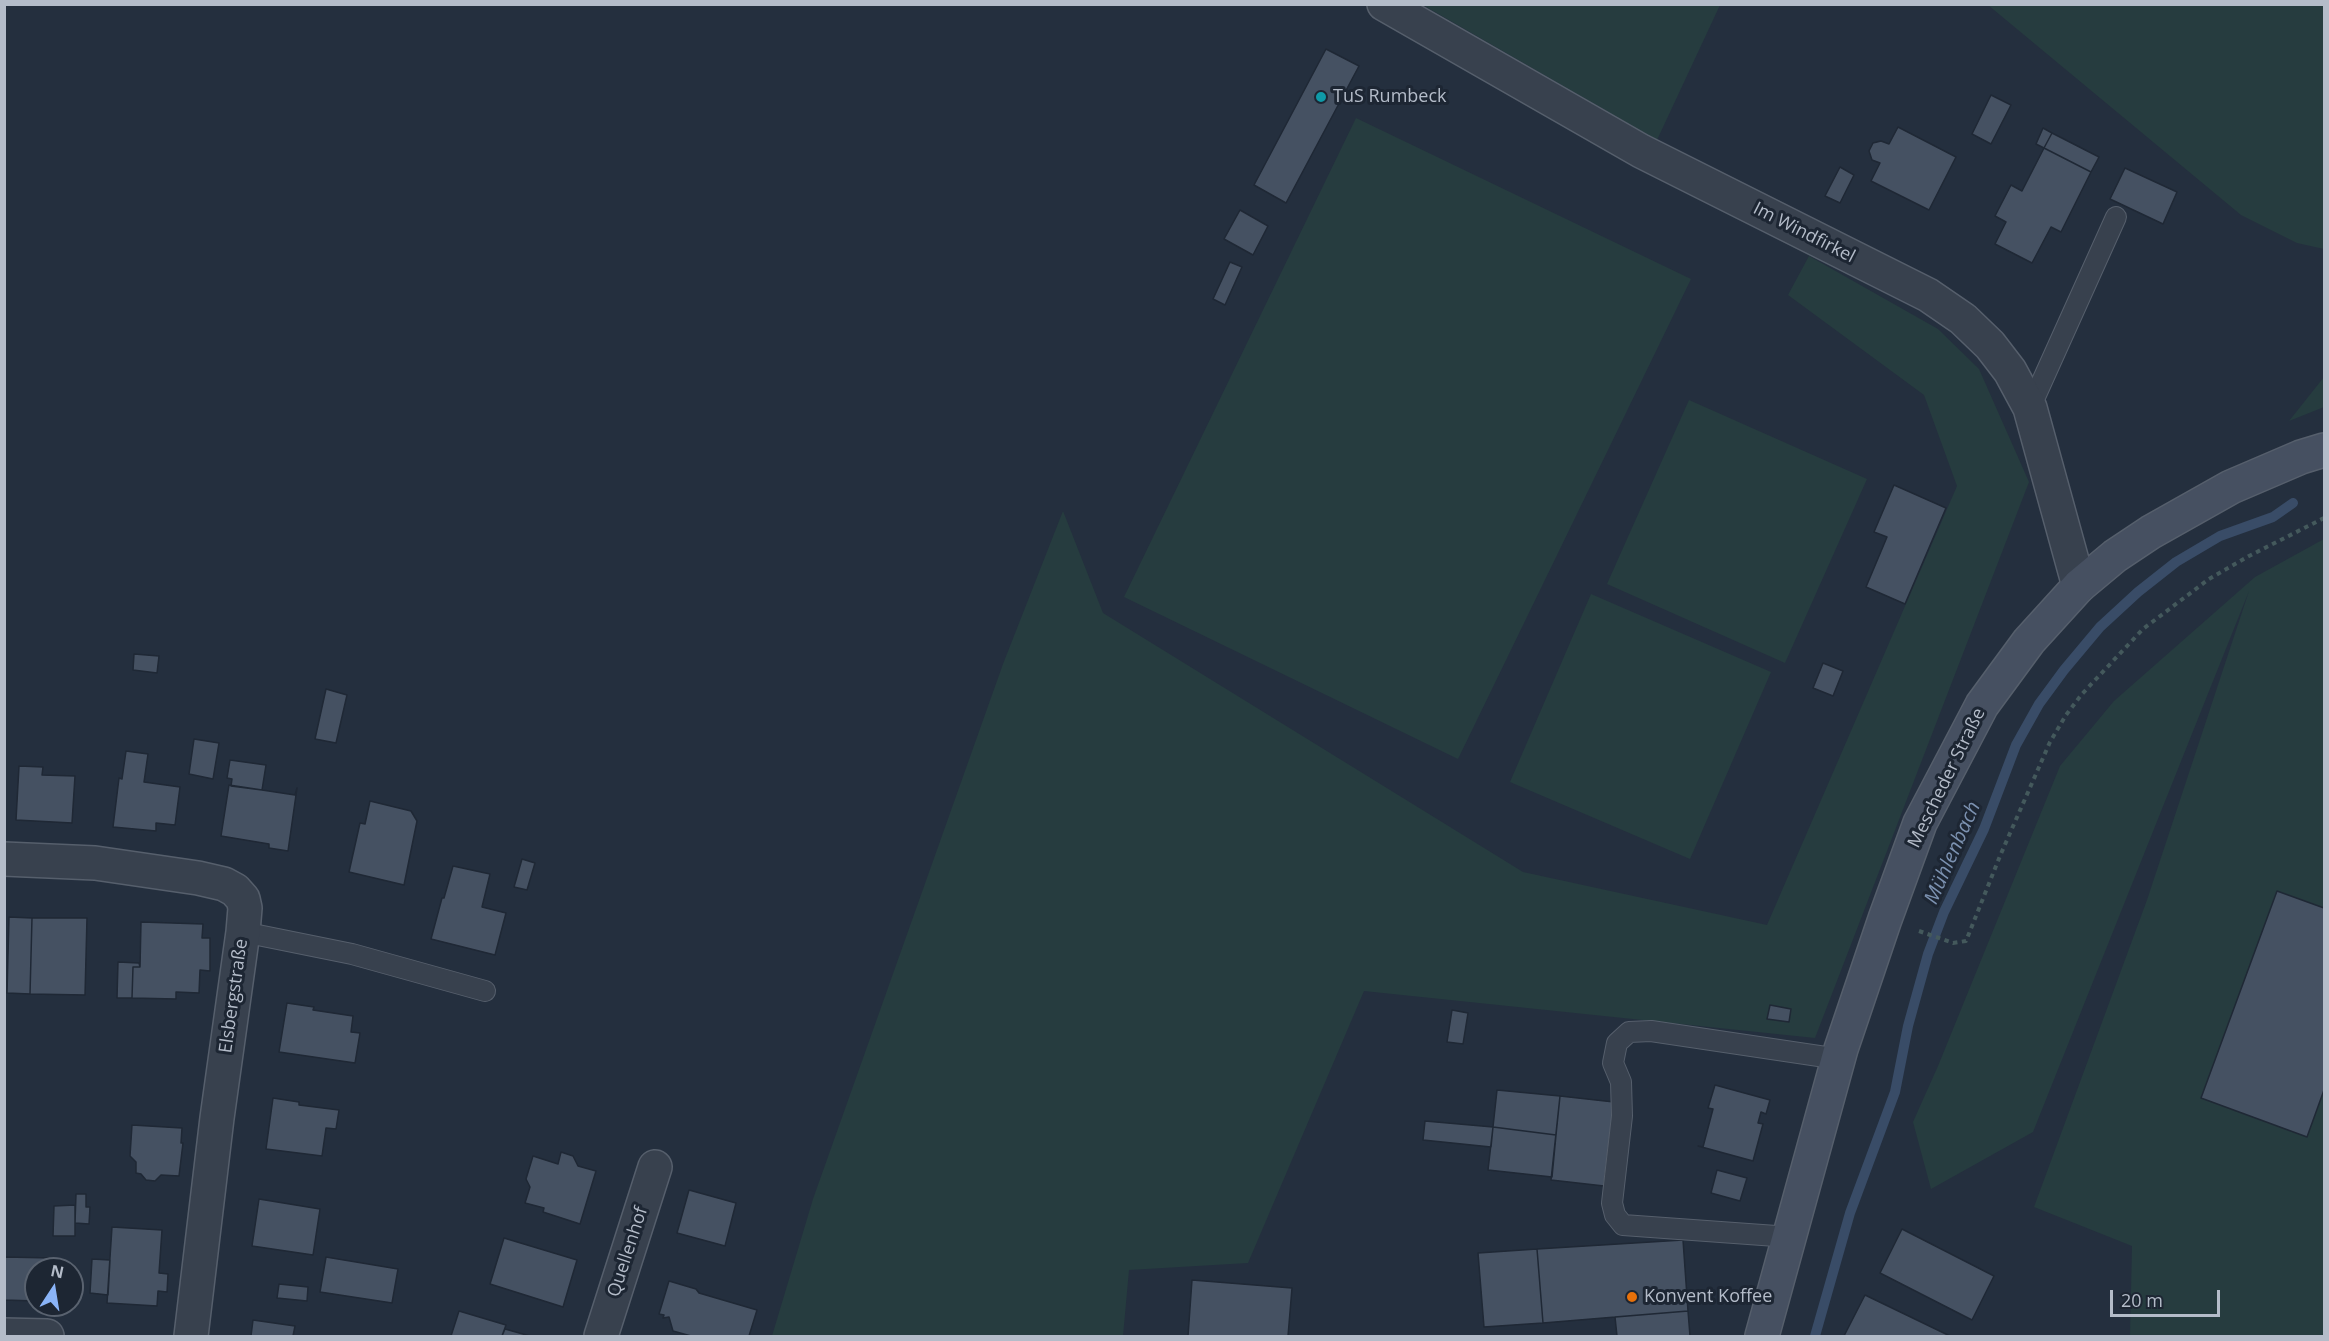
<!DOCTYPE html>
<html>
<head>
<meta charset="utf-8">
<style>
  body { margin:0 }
  #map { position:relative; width:2329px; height:1341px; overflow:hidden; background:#242f3e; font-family:"Open Sans",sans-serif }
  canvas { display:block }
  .frame { position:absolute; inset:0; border:6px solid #b4bcc9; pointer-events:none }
  .north { position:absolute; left:24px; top:1257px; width:60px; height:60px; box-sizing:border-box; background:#1d2633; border:2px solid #59626f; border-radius:50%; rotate:12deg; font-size:16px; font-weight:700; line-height:24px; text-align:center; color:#b4bcc9 }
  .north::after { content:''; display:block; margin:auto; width:21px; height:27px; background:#8ab4f8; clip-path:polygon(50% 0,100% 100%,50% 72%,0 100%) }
  .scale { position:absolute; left:2110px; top:1290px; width:110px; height:27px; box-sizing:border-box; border:3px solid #b4bcc9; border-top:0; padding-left:8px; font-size:18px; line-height:21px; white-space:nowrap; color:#b4bcc9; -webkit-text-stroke:4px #1d2633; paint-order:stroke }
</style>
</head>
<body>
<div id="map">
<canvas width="2329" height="1341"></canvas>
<div class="frame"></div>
<div class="north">N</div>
<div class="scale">20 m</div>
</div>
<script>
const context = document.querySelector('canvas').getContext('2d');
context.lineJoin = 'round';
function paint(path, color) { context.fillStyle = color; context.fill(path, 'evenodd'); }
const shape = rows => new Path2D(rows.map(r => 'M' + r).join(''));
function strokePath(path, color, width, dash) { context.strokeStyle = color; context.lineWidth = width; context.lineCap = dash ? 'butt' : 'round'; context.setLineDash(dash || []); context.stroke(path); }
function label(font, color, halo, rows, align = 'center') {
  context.font = font + ' "Open Sans",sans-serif'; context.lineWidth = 6; context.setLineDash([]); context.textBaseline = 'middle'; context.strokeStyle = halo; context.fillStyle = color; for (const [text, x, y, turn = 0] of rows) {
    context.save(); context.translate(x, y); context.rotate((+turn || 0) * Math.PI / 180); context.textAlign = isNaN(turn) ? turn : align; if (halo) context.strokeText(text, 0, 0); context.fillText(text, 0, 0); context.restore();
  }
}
const green = shape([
  [1423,5,1720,5,1657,140],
  [1988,5,2324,5,2324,249,2297,243,2241,215],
  [1356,118,1691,279,1458,759,1124,597],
  [1809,256,1938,329,1979,369,2029,482,1815,1038,1364,991,1248,1263,1129,1270,1123,1336,772,1336,813,1199,1003,664,1063,511,1103,613,1523,872,1767,925,1957,486,1924,395,1788,295],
  [2324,377,2324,407,2289,421],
  [1689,400,1867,479,1785,663,1607,584],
  [2324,539,2324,1336,2130,1336,2132,1246,2034,1207,2147,900,2249,591,2033,1132,1931,1189,1913,1122,1938,1066,2060,766,2114,701,2255,577],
  [1591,594,1771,672,1690,859,1510,782]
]);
const stream = shape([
  [1815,1336,1850,1213,1895,1092,1908,1026,1928,954,1944,912,1984,829,2016,745,2039,704,2064,670,2100,627,2138,592,2176,562,2220,536,2273,517,2293,503]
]);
const building = shape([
  [1326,49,1359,66,1286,203,1254,185,1326,49],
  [1991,95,2011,105,1991,144,1972,134,1991,95],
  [1898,127,1956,157,1929,210,1871,181,1880,163,1872,160,1869,151,1873,143,1881,141,1889,144,1898,127],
  [2043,128,2052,133,2044,148,2036,144,2043,128],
  [2052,133,2099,157,2091,172,2044,148,2052,133],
  [2044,148,2091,172,2061,232,2051,227,2032,263,1995,244,2006,222,1995,216,2011,185,2022,191,2044,148],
  [1840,167,1854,175,1840,203,1825,196,1840,167],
  [2125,168,2177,192,2163,224,2110,199,2125,168],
  [1240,210,1268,226,1253,255,1224,239,1240,210],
  [1230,262,1242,267,1225,305,1213,299,1230,262],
  [1894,485,1946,508,1905,604,1866,587,1887,537,1874,532,1894,485],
  [134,654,159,656,157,673,133,670,134,654],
  [1823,663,1843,671,1833,696,1813,688,1823,663],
  [326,689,347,695,336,743,315,739,326,689],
  [194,739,219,743,213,779,189,774,194,739],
  [126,751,148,754,144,782,180,787,175,825,156,823,156,831,113,827,119,778,122,779,126,751],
  [230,760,266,765,262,790,231,786,232,779,227,778,230,760],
  [19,766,43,767,42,775,75,776,72,823,16,820,19,766],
  [229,785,295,795,297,788,288,851,269,848,269,844,221,836,229,785],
  [370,801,411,811,417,821,404,885,349,872,360,823,365,824,370,801],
  [522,859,535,863,527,890,514,887,522,859],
  [453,866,490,874,482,907,506,913,495,955,431,939,442,898,444,898,453,866],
  [2277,891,2324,908,2324,1090,2307,1137,2201,1098,2277,891],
  [9,917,32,918,30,994,7,993,9,917],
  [32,918,87,918,85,995,30,994,32,918],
  [141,922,203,924,202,938,210,938,210,971,200,970,199,993,176,992,176,999,132,998,133,967,140,967,141,922],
  [118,962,139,963,140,967,133,967,132,998,117,998,118,962],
  [287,1003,314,1007,313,1010,353,1016,351,1032,360,1033,355,1063,279,1052,287,1003],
  [1770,1005,1791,1009,1789,1022,1767,1019,1770,1005],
  [1452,1010,1468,1013,1463,1044,1447,1042,1452,1010],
  [1715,1085,1770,1100,1766,1114,1761,1112,1758,1123,1763,1124,1753,1161,1698,1146,1703,1147,1713,1109,1708,1108,1715,1085],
  [1497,1090,1560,1096,1556,1135,1493,1127,1497,1090],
  [1560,1096,1614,1102,1604,1186,1551,1180,1560,1096],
  [273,1098,299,1102,299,1105,339,1110,336,1129,326,1128,322,1156,266,1149,273,1098],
  [1425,1121,1493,1127,1491,1147,1423,1140,1425,1121],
  [132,1125,182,1128,181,1143,183,1143,179,1176,161,1175,155,1181,146,1180,141,1174,136,1173,136,1162,130,1156,132,1125],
  [1493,1127,1556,1135,1552,1177,1488,1170,1493,1127],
  [561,1152,573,1156,578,1166,596,1171,580,1224,543,1212,544,1208,525,1203,530,1187,526,1179,533,1156,558,1164,561,1152],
  [1717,1170,1747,1178,1740,1201,1711,1193,1717,1170],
  [689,1190,736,1203,725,1246,677,1233,689,1190],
  [76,1194,86,1194,86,1207,90,1207,89,1224,75,1223,76,1194],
  [259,1199,320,1209,313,1255,252,1246,259,1199],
  [75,1205,75,1236,53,1236,54,1206,75,1205],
  [112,1227,162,1230,159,1273,168,1274,167,1292,158,1291,157,1306,107,1303,112,1227],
  [1902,1229,1994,1276,1972,1320,1880,1273,1902,1229],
  [504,1238,577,1260,563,1307,490,1284,504,1238],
  [1683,1240,1688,1311,1543,1323,1537,1249,1683,1240],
  [1537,1249,1543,1323,1484,1327,1478,1253,1537,1249],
  [4,1257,53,1258,53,1269,36,1269,36,1301,4,1300,4,1257],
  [326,1257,398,1269,392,1303,320,1292,326,1257],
  [92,1259,110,1260,108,1295,90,1293,92,1259],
  [1192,1280,1292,1288,1288,1336,1188,1336,1192,1280],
  [669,1281,696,1289,699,1293,757,1310,749,1336,691,1336,673,1331,669,1317,663,1318,664,1315,659,1314,669,1281],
  [279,1284,308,1287,307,1301,277,1298,279,1284],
  [1865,1295,1950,1336,1844,1336,1865,1295],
  [459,1311,506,1325,502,1336,451,1336,459,1311],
  [1688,1311,1690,1336,1617,1336,1615,1317,1688,1311],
  [253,1320,295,1326,293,1336,251,1336,253,1320],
  [505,1329,530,1336,502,1336,505,1329]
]);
const path = shape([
  [1919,931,1953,943,1966,941,2000,856,2050,742,2066,715,2082,694,2143,629,2209,579,2249,556,2324,518]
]);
const lane = shape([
  [2030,408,2116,217],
  [243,932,352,954,485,991],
  [1790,1237,1623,1225,1615,1215,1612,1203,1622,1116,1621,1082,1613,1063,1617,1043,1629,1032,1651,1031,1839,1059]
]);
const street = shape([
  [1384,4,1641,151,1928,295,1963,319,1990,345,2010,371,2030,408,2079,586],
  [4,859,95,863,198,878,224,884,235,890,243,899,245,908,243,932,217,1118,191,1336],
  [4,1335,47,1336],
  [601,1336,655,1167]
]);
const secondary = shape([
  [1762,1336,1841,1049,1885,919,1920,823,1982,705,2029,641,2079,586,2115,556,2151,532,2231,487,2301,457,2324,450]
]);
const markers = [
  [1321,97,6,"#0f9aa8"],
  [1632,1297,6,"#e8710a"]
];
const poiNames = [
  ["TuS Rumbeck",1333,97],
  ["Konvent Koffee",1644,1297]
];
const streetNames = [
  ["Im Windfirkel",1804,233,27],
  ["Mescheder Straße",1947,778,-64],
  ["Elsbergstraße",234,996,-82],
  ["Quellenhof",628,1252,-72]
];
const waterNames = [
  ["Mühlenbach",1953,853,-66]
];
paint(green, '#263c3f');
strokePath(stream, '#394c67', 10);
paint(building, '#455162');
strokePath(building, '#1f2835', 1.5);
strokePath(lane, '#565f6c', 22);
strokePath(street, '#565f6c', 36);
strokePath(secondary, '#565f6c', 36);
strokePath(path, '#44595c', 4, [4.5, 4.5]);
strokePath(lane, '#38414e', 20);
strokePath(street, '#38414e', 33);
strokePath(secondary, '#465061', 33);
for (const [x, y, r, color] of markers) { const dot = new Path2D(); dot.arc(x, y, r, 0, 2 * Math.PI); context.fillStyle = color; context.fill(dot); strokePath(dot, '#1d2633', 2); }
label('18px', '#b4bcc9', '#1d2633', poiNames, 'left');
label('18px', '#b4bcc9', '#1d2633', streetNames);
label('italic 20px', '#7c92b1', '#1d2633', waterNames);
</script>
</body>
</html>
